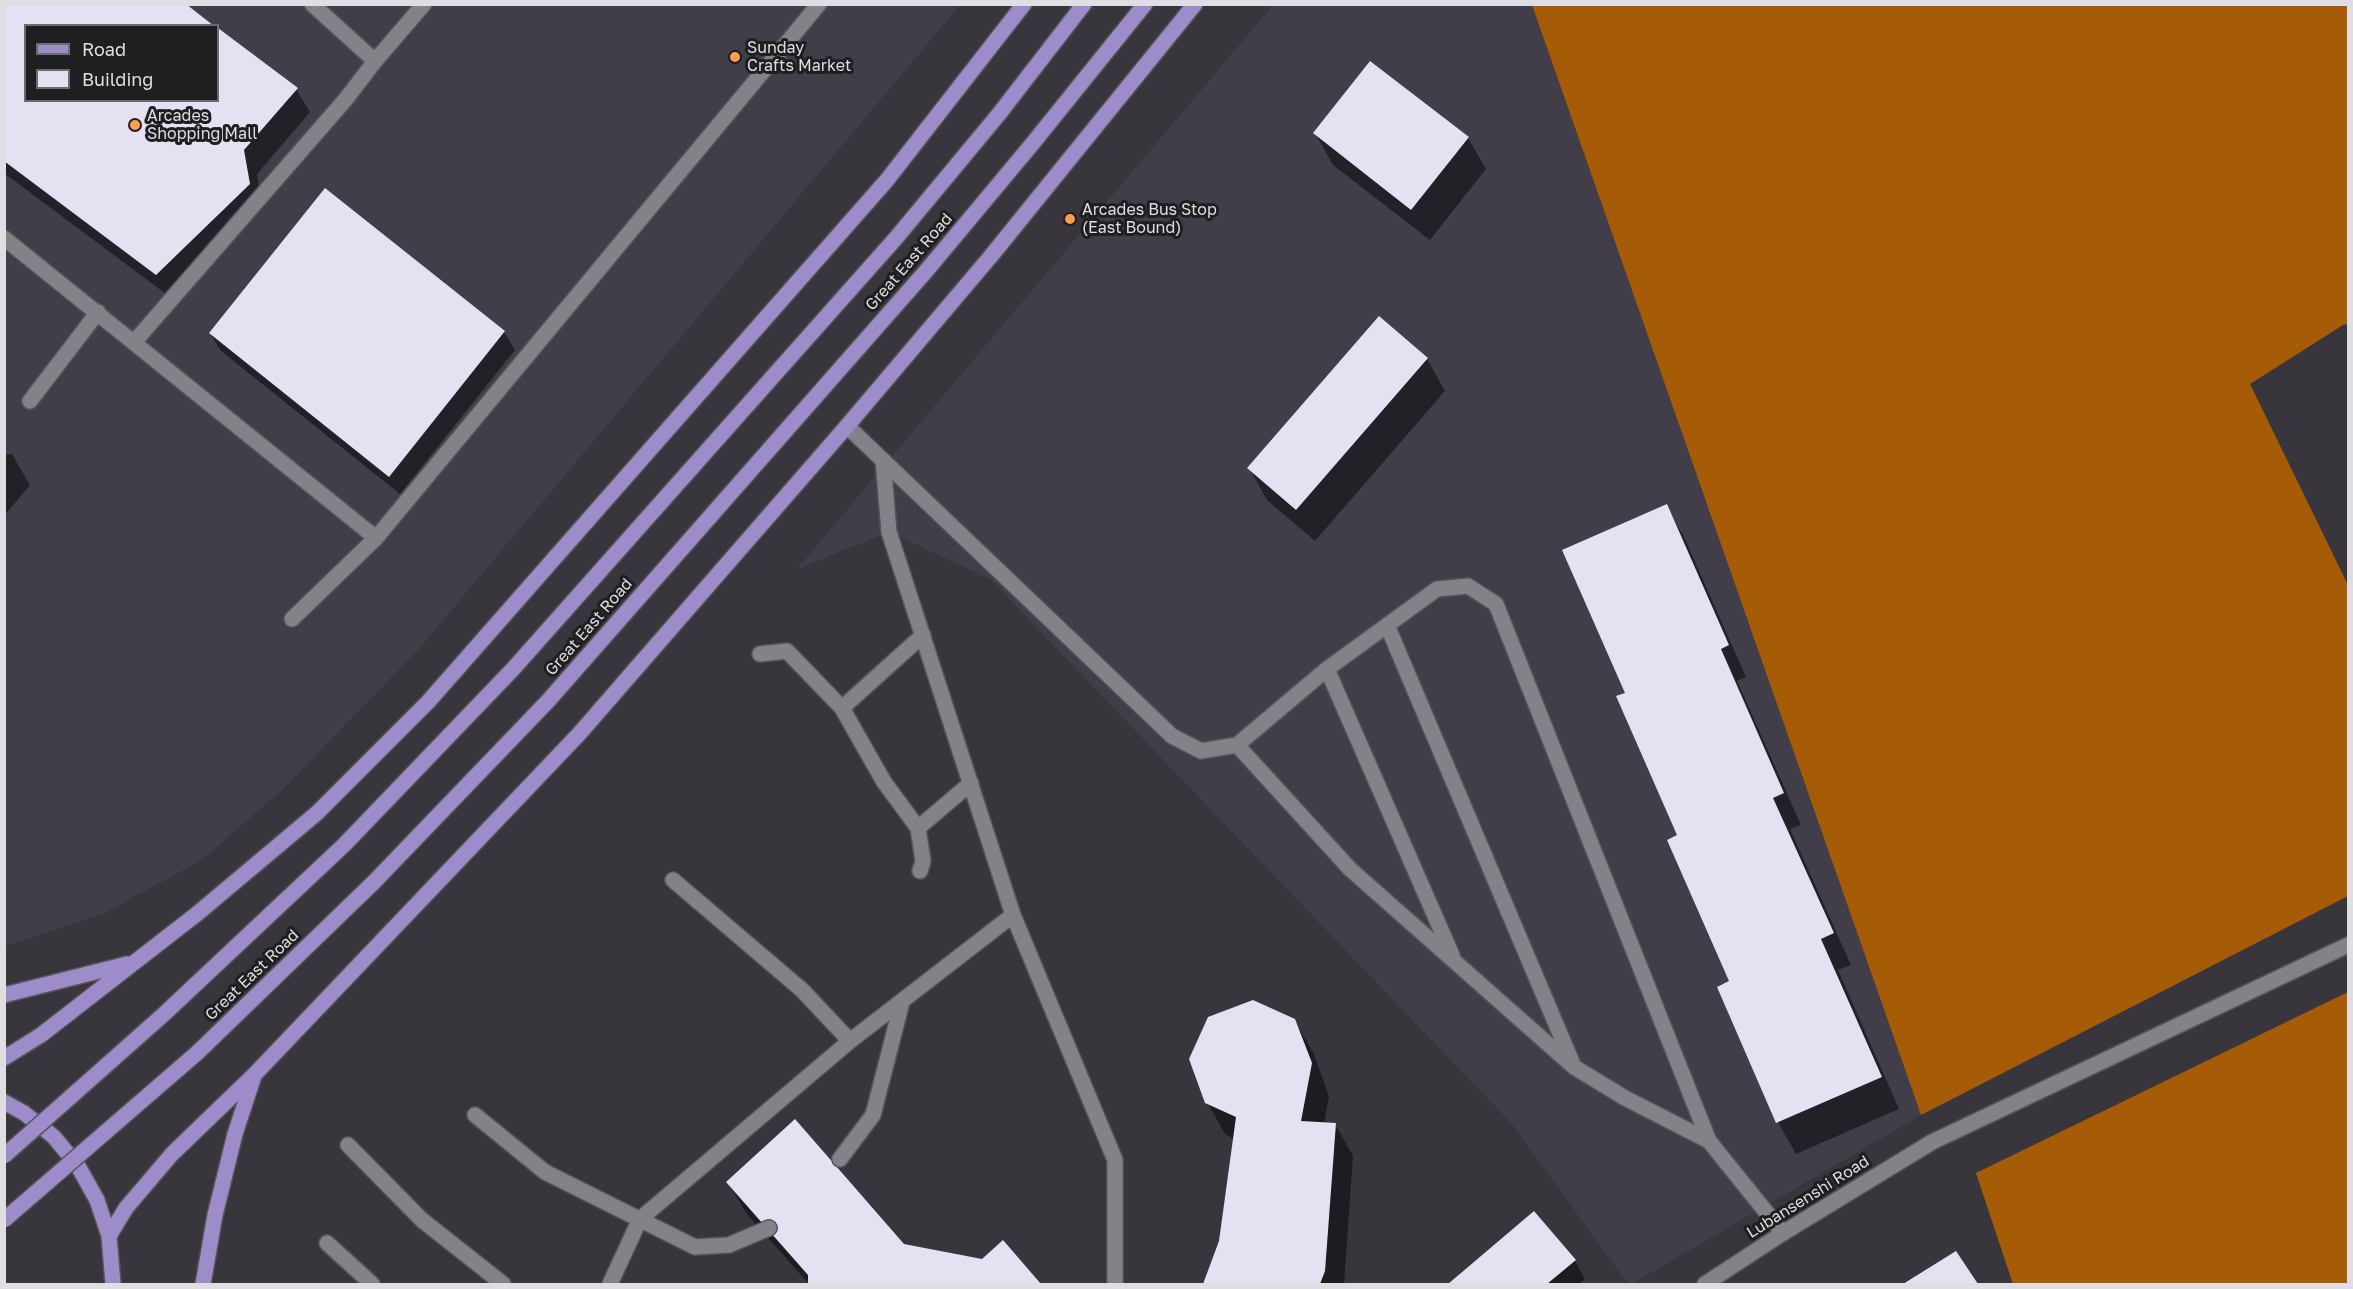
<!DOCTYPE html>
<html>
<head>
<meta charset="utf-8">
<style>
  body { margin:0 }
  #map { position:relative; width:2353px; height:1289px; overflow:hidden; background:#38363c; font-family:"Golos Text",sans-serif }
  canvas { display:block }
  .frame { position:absolute; inset:0; border:6px solid #dfdee2; pointer-events:none }
  .legend { position:absolute; left:24px; top:24px; width:195px; height:78px; box-sizing:border-box; background:#1f1e21; border:2px solid #6c6b6e; margin:0; padding:8px 10px; list-style:none; font-size:18px; color:#dfdee2 }
  .legend li { display:flex; align-items:center; gap:12px; height:30px }
  .legend b { width:30px; border:2px solid #6c6b6e }
</style>
</head>
<body>
<div id="map">
<canvas width="2353" height="1289"></canvas>
<div class="frame"></div>
<ul class="legend">
<li><b style="height:8px;background:#9e8cca"></b>Road</li>
<li><b style="height:16px;background:#e5e1f3"></b>Building</li>
</ul>
</div>
<script>
const context = document.querySelector('canvas').getContext('2d');
context.lineJoin = 'round';
function paint(path, color) { context.fillStyle = color; context.fill(path, 'evenodd'); }
const shape = rows => new Path2D(rows.map(r => 'M' + r).join(''));
function strokePath(path, color, width, dash) { context.strokeStyle = color; context.lineWidth = width; context.lineCap = dash ? 'butt' : 'round'; context.setLineDash(dash || []); context.stroke(path); }
function label(font, color, halo, rows, align = 'center') {
  context.font = font + ' "Golos Text",sans-serif'; context.lineWidth = 6; context.setLineDash([]); context.textBaseline = 'middle'; context.strokeStyle = halo; context.fillStyle = color; for (const [text, x, y, turn = 0] of rows) {
    context.save(); context.translate(x, y); context.rotate((+turn || 0) * Math.PI / 180); context.textAlign = isNaN(turn) ? turn : align; if (halo) context.strokeText(text, 0, 0); context.fillText(text, 0, 0); context.restore();
  }
}
const built = shape([
  [4,5,960,5,418,650,283,789,203,859,105,913,5,946],
  [26,26,218,26,218,100,26,100],
  [1273,5,1532,5,1921,1115,1632,1284,1628,1284,1512,1124,990,579,889,532,797,569]
]);
const forest = shape([
  [1532,5,2348,5,2348,324,2343,325,2250,384,2348,585,2348,896,1921,1115],
  [2348,992,2348,1284,2013,1284,1976,1173]
]);
const shadow = shape([
  [4,4,26,26,26,100,218,100,218,30,296,89,310,112,257,174,262,208,170,297,4,173],
  [1315,133,1468,138,1486,169,1430,240,1333,165],
  [325,190,504,332,515,350,400,494,221,351,210,333],
  [1427,359,1445,391,1315,541,1267,500,1249,468],
  [12,454,30,485,4,516,4,455],
  [1666,506,1684,537,1746,677,1737,681,1801,825,1790,829,1851,965,1838,970,1899,1109,1796,1154,1778,1122,1719,988,1731,982,1627,694],
  [1294,1020,1313,1052,1329,1096,1324,1124,1335,1124,1353,1156,1344,1284,1205,1284,1221,1242,1234,1139,1225,1134,1207,1102],
  [728,1182,903,1246,982,1260,1003,1242,1039,1284,809,1284,746,1213],
  [1534,1213,1575,1261,1585,1279,1578,1284,1450,1284],
  [1956,1253,1976,1284,1906,1284]
]);
const building = shape([
  [4,4,186,4,214,26,26,26,26,100,218,100,218,28,298,88,244,150,250,184,156,275,4,161],
  [1370,61,1469,137,1411,210,1313,133],
  [325,188,505,331,389,477,209,333],
  [1379,316,1428,358,1296,510,1247,468],
  [1667,504,1729,645,1721,649,1784,793,1773,798,1834,933,1821,939,1882,1077,1776,1123,1717,987,1729,981,1667,840,1677,835,1616,696,1625,693,1562,550],
  [1253,1000,1295,1019,1312,1063,1301,1121,1336,1123,1325,1271,1320,1284,1203,1284,1219,1241,1236,1117,1205,1103,1189,1059,1208,1017],
  [795,1119,904,1244,982,1259,1003,1240,1041,1284,808,1284,808,1275,726,1182],
  [1534,1211,1576,1260,1547,1284,1448,1284],
  [1956,1251,1978,1284,1903,1284]
]);
const lane = shape([
  [375,61,424,4],
  [4,238,376,538],
  [135,341,346,99,375,61,312,4],
  [30,401,98,312],
  [847,426,1172,736,1201,751,1237,745,1350,869,1574,1067,1625,1098,1709,1141,1783,1233],
  [292,619,376,538,819,4],
  [1387,625,1572,1062],
  [760,654,787,651,842,708,884,782,918,828,923,861,920,871],
  [1327,669,1452,955],
  [842,708,923,635],
  [1237,745,1327,669,1437,589,1468,586,1496,604,1709,1141],
  [918,828,971,783],
  [673,880,802,990,850,1041],
  [1013,915,1115,1160,1115,1284],
  [475,1115,545,1172,695,1247,729,1245,769,1228],
  [1932,1142,2348,945],
  [348,1145,422,1220,503,1284],
  [840,1159,873,1115,902,1002],
  [327,1243,372,1284],
  [610,1284,640,1219,850,1041,1013,915,889,532,883,460]
]);
const street = shape([
  [1705,1284,1783,1233,1932,1142]
]);
const primary = shape([
  [4,995,127,964],
  [163,1015,344,845,513,669,896,238,999,114,1084,4],
  [197,1053,374,882,548,701,927,270,1033,143,1145,4],
  [4,1058,41,1035,198,913,317,813,428,702,887,180,1024,4],
  [4,1102,24,1113,54,1137,78,1166,97,1200,109,1236,113,1284],
  [109,1236,126,1208,172,1154,255,1074,579,734,847,426,991,256,1195,4],
  [203,1284,215,1215,235,1134,254,1076]
]);
const primaryBridge = shape([
  [4,1156,163,1015],
  [4,1220,197,1053]
]);
const markers = [
  [735,57,6,"#fb9e50"],
  [135,125,6,"#fb9e50"],
  [1070,219,6,"#fb9e50"]
];
const poiNames = [
  ["Sunday",747,48],
  ["Crafts Market",747,66],
  ["Arcades",147,116],
  ["Shopping Mall",147,134],
  ["Arcades Bus Stop",1082,210],
  ["(East Bound)",1082,228]
];
const streetNames = [
  ["Great East Road",909,262,-49],
  ["Great East Road",589,627,-49],
  ["Great East Road",252,975,-44],
  ["Lubansenshi Road",1808,1197,-32]
];
paint(built, '#413e4a');
paint(forest, '#a65b07');
paint(shadow, '#0007');
paint(building, '#e5e1f3');
strokePath(lane, '#555458', 18);
strokePath(street, '#555458', 18);
strokePath(primary, '#555458', 18);
strokePath(lane, '#848289', 15);
strokePath(street, '#848289', 15);
strokePath(primary, '#9e8cca', 15);
strokePath(primaryBridge, '#555458', 18, []);
strokePath(primaryBridge, '#9e8cca', 15);
for (const [x, y, r, color] of markers) { const dot = new Path2D(); dot.arc(x, y, r, 0, 2 * Math.PI); context.fillStyle = color; context.fill(dot); strokePath(dot, '#1f1e21', 2); }
label('16px', '#dfdee2', '#1f1e21', poiNames, 'left');
label('16px', '#dfdee2', '#1f1e21', streetNames);
</script>
</body>
</html>
